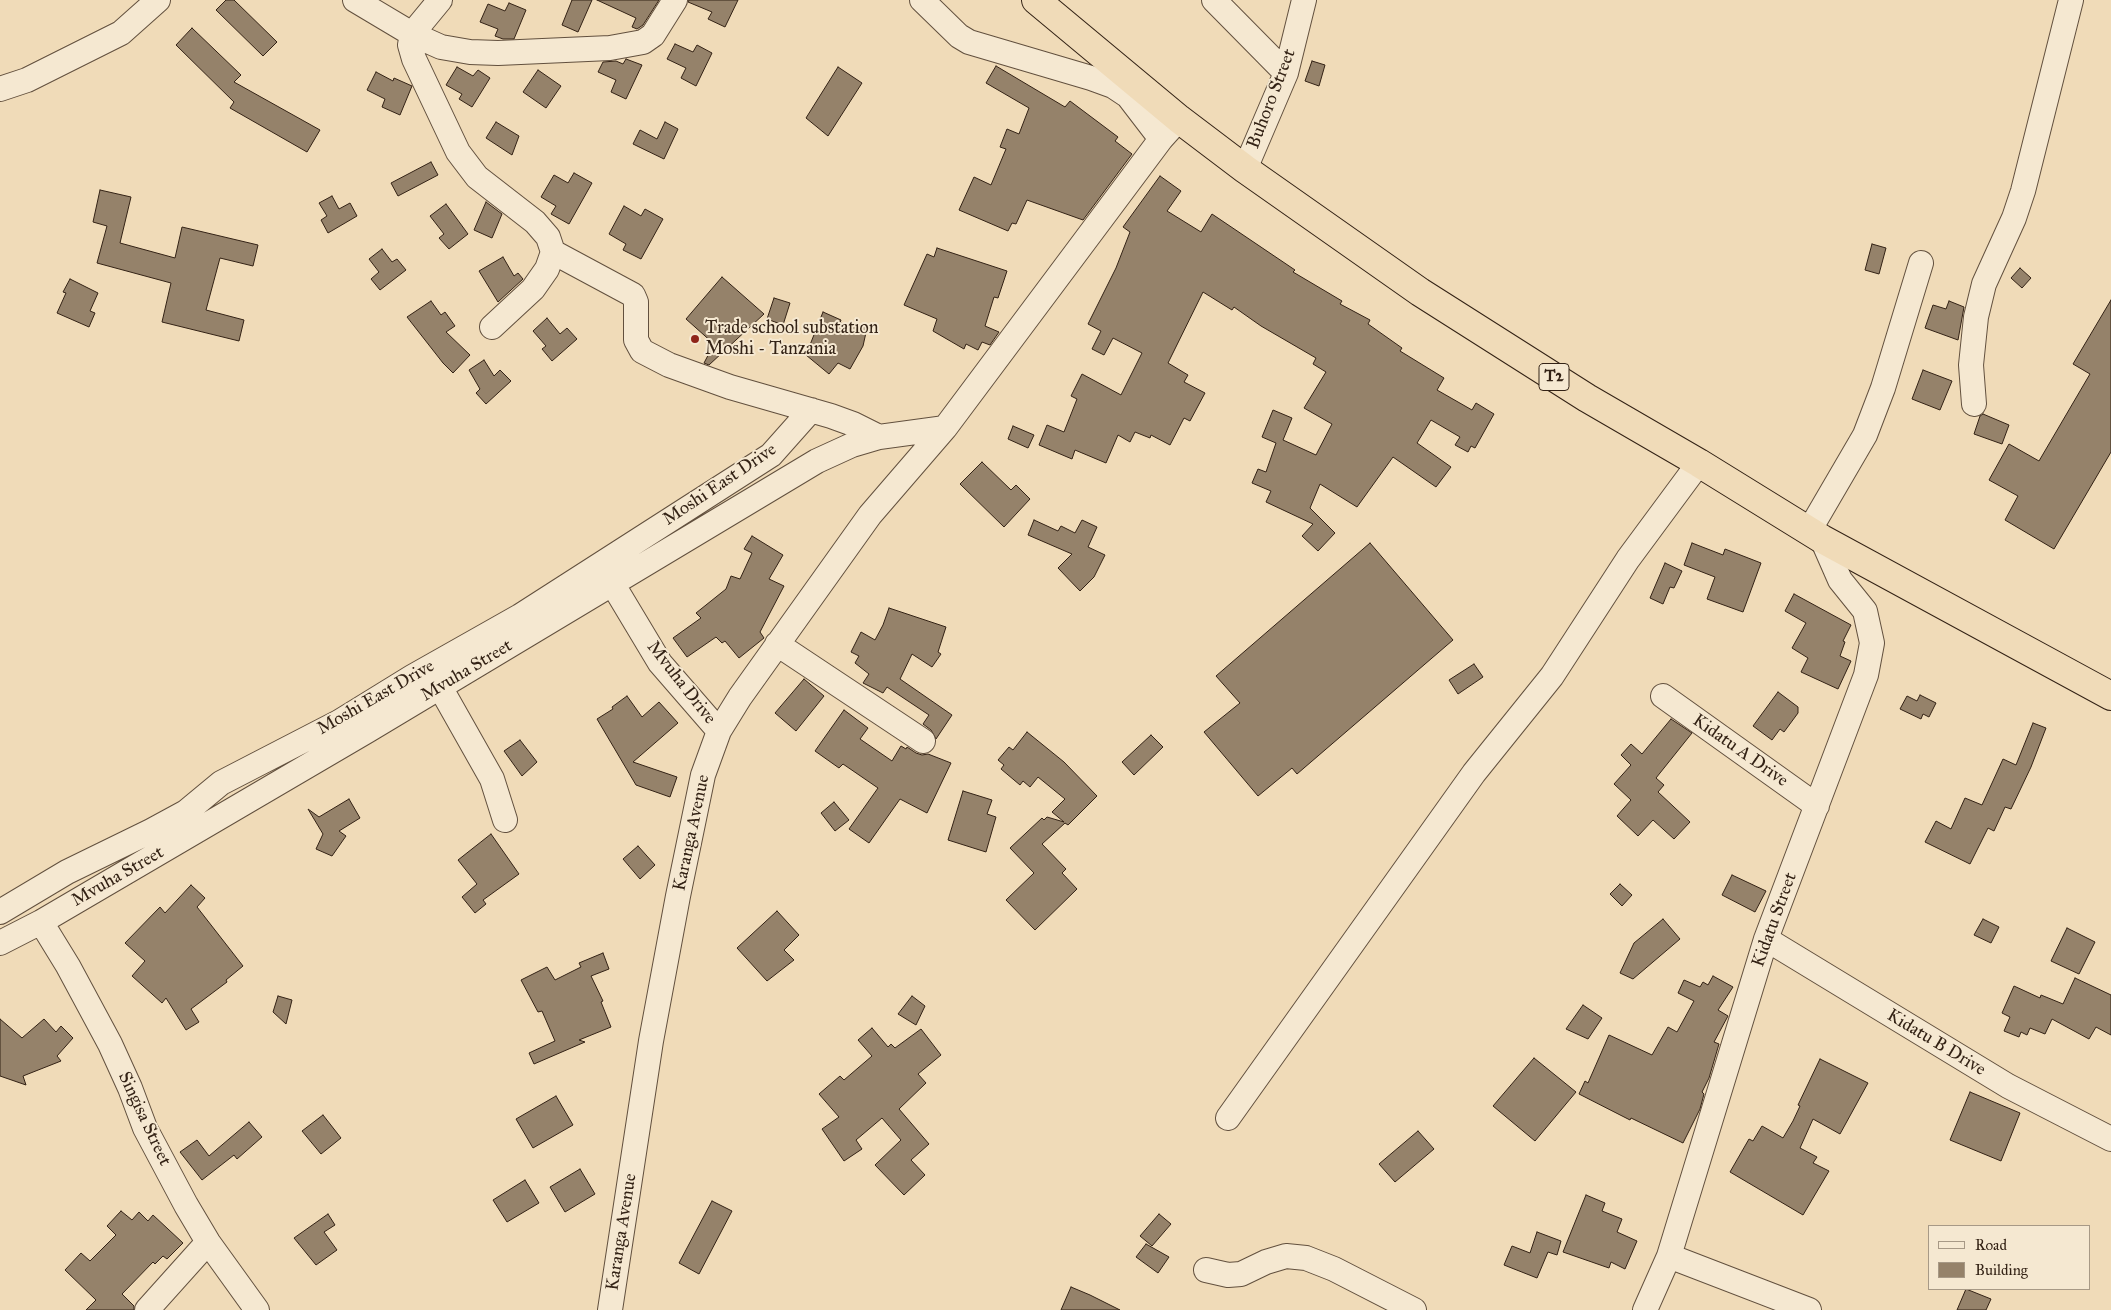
<!DOCTYPE html>
<html>
<head>
<meta charset="utf-8">
<style>
  body { margin:0 }
  #map { position:relative; width:2111px; height:1310px; overflow:hidden; background:#f0dbb8; font-family:"IM FELL Great Primer",serif }
  canvas { display:block }
  .legend { position:absolute; left:1928px; top:1225px; width:162px; height:65px; box-sizing:border-box; background:#f5e8d1; border:1px solid #a79986; margin:0; padding:6px 9px; list-style:none; font-size:15px; color:#332215 }
  .legend li { display:flex; align-items:center; gap:10px; height:25px }
  .legend b { width:25px; border:1px solid #a79986 }
</style>
</head>
<body>
<div id="map">
<canvas width="2111" height="1310"></canvas>
<ul class="legend">
<li><b style="height:6px;background:#f5e8d1"></b>Road</li>
<li><b style="height:14px;background:#95826a"></b>Building</li>
</ul>
</div>
<script>
const context = document.querySelector('canvas').getContext('2d');
context.lineJoin = 'round';
function paint(path, color) { context.fillStyle = color; context.fill(path, 'evenodd'); }
const shape = rows => new Path2D(rows.map(r => 'M' + r).join(''));
function strokePath(path, color, width, dash) { context.strokeStyle = color; context.lineWidth = width; context.lineCap = dash ? 'butt' : 'round'; context.setLineDash(dash || []); context.stroke(path); }
function label(font, color, halo, rows, align = 'center') {
  context.font = font + ' "IM FELL Great Primer",serif'; context.lineWidth = 4; context.setLineDash([]); context.textBaseline = 'middle'; context.strokeStyle = halo; context.fillStyle = color; for (const [text, x, y, turn = 0] of rows) {
    context.save(); context.translate(x, y); context.rotate((+turn || 0) * Math.PI / 180); context.textAlign = isNaN(turn) ? turn : align; if (halo) context.strokeText(text, 0, 0); context.fillText(text, 0, 0); context.restore();
  }
}
const building = shape([
  [226,0,234,0,277,42,263,56,216,10,226,0],
  [572,0,592,0,578,32,562,25,572,0],
  [597,0,659,0,643,25,637,29,632,27,636,18,597,0],
  [689,0,738,0,725,27,708,19,712,12,688,2,689,0],
  [509,3,526,10,514,39,503,39,495,36,498,29,480,22,488,4,505,11,509,3],
  [192,28,241,75,234,82,320,130,307,152,230,108,234,102,176,45,192,28],
  [675,44,693,52,697,45,712,53,696,86,681,78,686,68,667,59,675,44],
  [626,59,642,65,626,99,611,92,616,80,598,72,603,62,616,61,623,64,626,59],
  [1312,61,1325,65,1319,86,1305,81,1312,61],
  [996,66,1065,107,1070,101,1118,137,1115,141,1132,154,1083,220,1027,200,1016,224,1012,223,1008,231,959,210,974,177,991,185,1006,149,1000,147,1007,129,1019,134,1029,108,986,83,996,66],
  [457,67,473,76,478,70,490,78,472,107,459,99,462,94,446,85,457,67],
  [838,67,862,83,828,136,806,118,838,67],
  [538,70,561,86,546,108,523,92,538,70],
  [376,72,393,81,394,78,412,86,400,115,382,107,385,99,367,90,376,72],
  [496,122,519,136,512,155,486,138,496,122],
  [665,122,678,129,664,159,633,144,640,130,657,139,665,122],
  [431,162,438,175,398,196,391,183,431,162],
  [574,173,592,183,569,224,551,214,556,206,541,197,554,175,568,183,574,173],
  [1160,176,1181,191,1167,211,1201,232,1212,214,1295,270,1293,272,1342,301,1340,304,1370,320,1368,324,1402,348,1400,351,1444,378,1437,390,1472,410,1476,403,1494,414,1475,448,1471,446,1468,452,1455,445,1460,437,1431,420,1417,443,1451,467,1436,487,1393,457,1357,507,1320,484,1310,508,1335,533,1318,551,1302,536,1313,524,1266,502,1271,491,1252,483,1258,469,1266,472,1276,443,1262,437,1273,410,1292,418,1283,440,1316,455,1332,424,1304,408,1326,372,1313,364,1316,358,1261,326,1234,307,1232,310,1203,292,1168,363,1188,375,1184,382,1205,393,1190,421,1184,418,1170,445,1151,435,1150,438,1135,432,1130,442,1118,435,1106,463,1075,450,1072,459,1039,445,1047,425,1064,432,1077,399,1071,396,1082,374,1121,395,1142,353,1113,338,1104,355,1092,349,1101,331,1088,324,1116,268,1130,232,1123,227,1160,176],
  [100,190,131,197,120,243,175,258,182,227,258,245,253,266,220,258,206,310,244,320,239,341,162,322,171,283,97,263,107,226,93,222,100,190],
  [332,196,339,209,350,203,357,216,328,233,321,220,327,216,319,203,332,196],
  [486,202,502,214,492,238,474,230,486,202],
  [446,204,468,234,449,249,439,238,444,234,430,216,446,204],
  [624,206,641,216,645,209,663,219,641,259,623,250,626,244,609,234,624,206],
  [1872,244,1886,248,1879,274,1865,270,1872,244],
  [937,248,1007,271,998,298,994,297,985,326,999,332,990,345,982,342,978,350,966,344,964,349,933,331,937,319,904,305,927,254,934,257,937,248],
  [382,249,392,262,397,259,406,270,380,290,371,279,379,272,369,259,382,249],
  [503,257,514,276,518,273,523,279,498,302,479,271,503,257],
  [2020,268,2031,278,2022,288,2011,278,2020,268],
  [722,277,764,314,709,365,704,363,714,344,686,319,722,277],
  [70,279,98,293,90,311,95,313,89,327,57,313,66,293,63,292,70,279],
  [774,298,790,303,783,325,767,319,774,298],
  [2111,300,2111,452,2054,549,2005,520,2018,496,1989,480,2009,444,2039,461,2090,374,2073,364,2111,300],
  [431,301,441,315,445,312,455,326,446,332,470,355,453,373,443,363,407,317,431,301],
  [1949,301,1964,307,1958,340,1925,328,1933,305,1946,309,1949,301],
  [823,312,841,320,840,323,867,328,863,346,850,369,838,363,829,374,806,355,823,312],
  [547,318,560,334,567,328,577,339,552,361,542,349,546,346,533,331,547,318],
  [484,360,494,376,500,370,511,381,486,404,476,393,480,389,469,370,484,360],
  [1923,370,1952,381,1940,410,1912,399,1923,370],
  [1983,414,2009,425,2002,444,1974,434,1980,416,1983,414],
  [1013,426,1034,435,1028,448,1008,439,1013,426],
  [982,462,1011,490,1016,485,1030,499,1004,527,960,484,982,462],
  [1034,520,1058,531,1061,526,1075,533,1082,520,1097,527,1088,547,1105,555,1094,577,1080,591,1058,568,1072,554,1028,535,1034,520],
  [752,536,783,555,769,579,784,586,760,632,764,638,739,658,725,641,722,643,716,637,687,657,673,638,701,618,696,613,726,589,731,576,740,579,752,553,744,549,752,536],
  [1370,543,1453,640,1297,774,1292,768,1258,796,1204,732,1240,703,1216,676,1370,543],
  [1692,543,1723,555,1725,549,1761,563,1743,612,1707,599,1715,577,1684,565,1692,543],
  [1665,563,1682,571,1674,588,1670,587,1663,604,1650,598,1665,563],
  [1794,594,1851,625,1843,641,1845,642,1840,656,1851,661,1838,689,1801,672,1808,658,1792,648,1806,623,1785,611,1794,594],
  [889,608,946,627,938,652,941,654,932,667,912,654,900,679,952,715,936,739,931,730,923,724,929,715,887,687,883,693,863,683,869,674,855,663,859,656,851,652,861,632,875,640,883,625,889,608],
  [1474,664,1483,677,1458,694,1449,680,1474,664],
  [804,679,824,696,796,731,775,713,804,679],
  [1778,692,1798,707,1798,713,1784,732,1780,729,1772,740,1753,726,1778,692],
  [1920,695,1936,703,1929,717,1923,714,1921,719,1900,709,1907,696,1917,701,1920,695],
  [627,696,642,717,659,702,678,723,633,762,677,777,670,797,636,785,597,719,613,709,612,707,627,696],
  [844,710,868,728,860,739,892,761,901,746,906,749,907,747,916,753,922,755,928,754,951,763,927,813,900,799,869,843,849,829,878,788,843,764,839,768,815,751,844,710],
  [1671,719,1692,733,1656,778,1664,785,1658,792,1690,822,1674,839,1653,820,1638,836,1617,816,1631,800,1614,784,1631,765,1621,755,1631,744,1642,754,1671,719],
  [2033,723,2046,728,2031,767,2011,809,2005,807,1994,831,1988,828,1970,864,1925,842,1936,821,1951,829,1965,798,1982,805,2003,759,2016,765,2033,723],
  [1027,732,1064,762,1097,796,1068,825,1065,823,1042,844,1066,869,1062,873,1077,889,1035,930,1006,900,1034,873,1010,848,1042,818,1044,820,1047,817,1064,822,1052,812,1065,799,1038,777,1030,787,1023,781,1020,785,1001,769,1004,765,998,760,1009,747,1013,750,1027,732],
  [1151,735,1163,747,1134,775,1122,762,1151,735],
  [520,740,537,762,522,776,504,751,520,740],
  [963,791,992,800,987,814,996,817,986,852,948,840,963,791],
  [349,799,360,818,339,831,346,836,332,856,316,849,323,834,308,809,319,817,349,799],
  [834,802,849,820,835,831,821,813,834,802],
  [491,834,519,874,483,900,486,904,475,913,462,897,477,884,458,860,491,834],
  [638,846,655,865,640,879,623,859,638,846],
  [1732,875,1766,891,1755,912,1722,895,1732,875],
  [1620,884,1632,895,1622,906,1610,894,1620,884],
  [191,885,205,898,197,907,243,966,226,980,227,982,191,1009,199,1022,186,1030,166,998,162,1003,132,976,145,961,125,943,160,907,165,913,191,885],
  [777,911,799,935,784,950,794,960,767,981,737,948,777,911],
  [1663,919,1680,939,1633,979,1620,973,1634,943,1663,919],
  [1983,919,1999,927,1991,943,1974,935,1983,919],
  [2067,928,2095,942,2079,974,2051,961,2067,928],
  [603,953,609,969,591,976,603,1001,601,1002,611,1027,579,1040,585,1042,534,1064,529,1053,555,1041,542,1011,538,1012,521,980,547,967,555,980,581,967,579,963,603,953],
  [1713,976,1733,987,1718,1010,1728,1016,1714,1042,1719,1044,1709,1078,1702,1092,1704,1094,1700,1109,1683,1143,1631,1118,1630,1120,1579,1094,1585,1081,1588,1083,1609,1035,1652,1055,1668,1027,1677,1032,1694,1001,1678,993,1684,980,1700,987,1703,982,1708,985,1713,976],
  [2075,978,2111,995,2111,1035,2096,1027,2089,1039,2052,1019,2045,1034,2030,1028,2027,1035,2021,1032,2019,1037,2004,1031,2010,1017,2002,1013,2014,986,2040,998,2041,995,2063,1004,2075,978],
  [278,996,292,1000,286,1024,273,1012,278,996],
  [912,996,925,1006,916,1025,898,1014,912,996],
  [1583,1005,1602,1018,1588,1039,1566,1029,1583,1005],
  [0,1019,22,1038,44,1019,56,1032,61,1026,73,1038,57,1056,61,1061,23,1076,26,1085,0,1076,0,1019],
  [872,1028,888,1047,891,1044,895,1048,921,1029,941,1055,918,1074,926,1083,899,1109,929,1144,911,1160,925,1175,904,1195,875,1165,901,1140,882,1118,856,1140,862,1149,844,1161,822,1129,839,1117,819,1094,840,1076,844,1080,872,1056,858,1040,872,1028],
  [1534,1058,1576,1092,1535,1141,1493,1106,1534,1058],
  [1820,1059,1868,1083,1840,1134,1813,1119,1800,1148,1817,1157,1813,1163,1829,1171,1803,1215,1730,1172,1749,1139,1753,1141,1762,1126,1783,1138,1793,1121,1800,1106,1798,1105,1820,1059],
  [1970,1092,2020,1113,2001,1161,1950,1140,1970,1092],
  [556,1096,573,1125,533,1148,516,1119,556,1096],
  [323,1115,341,1138,321,1154,302,1131,323,1115],
  [249,1122,262,1137,237,1159,234,1155,202,1180,180,1152,197,1140,209,1156,249,1122],
  [1418,1131,1434,1149,1395,1182,1379,1164,1418,1131],
  [580,1169,595,1194,565,1212,550,1187,580,1169],
  [525,1180,539,1203,507,1222,493,1200,525,1180],
  [1586,1195,1605,1203,1602,1211,1622,1219,1617,1232,1637,1241,1625,1269,1611,1262,1609,1268,1563,1252,1586,1195],
  [712,1201,732,1211,699,1274,679,1263,712,1201],
  [121,1211,132,1220,139,1212,148,1221,153,1215,183,1243,167,1259,163,1256,155,1264,153,1262,122,1294,134,1306,134,1310,86,1310,96,1300,65,1270,81,1253,90,1261,116,1235,107,1226,121,1211],
  [328,1214,335,1225,324,1232,337,1250,316,1265,294,1238,328,1214],
  [1159,1214,1171,1224,1152,1246,1140,1236,1159,1214],
  [1537,1232,1561,1241,1557,1255,1548,1252,1537,1278,1504,1265,1512,1246,1530,1253,1537,1232],
  [1146,1244,1169,1257,1158,1273,1136,1257,1146,1244],
  [1071,1287,1090,1295,1120,1310,1061,1310,1071,1287],
  [1966,1289,1991,1299,1986,1310,1957,1310,1966,1289]
]);
const minor = shape([
  [355,0,412,34,441,47,470,52,498,53,610,48,643,42,653,35,675,0],
  [440,0,412,34,410,45,414,59,458,152,477,177,535,222,548,237,553,252,547,269,533,289,492,327],
  [922,0,959,36,969,42,1091,78,1113,86,1128,96,1161,139],
  [1214,0,1286,73],
  [0,89,27,80,121,33,158,0],
  [1245,169,1286,73,1304,0],
  [553,252,633,295,636,302,636,340,642,351,669,365,730,387,831,416,853,424,879,437],
  [1974,404,1971,365,1976,317,1984,284,2014,218,2023,191,2071,0],
  [1809,531,1865,435,1883,388,1921,263],
  [612,583,660,663,719,731],
  [777,644,923,741],
  [440,687,492,779,505,820],
  [1663,696,1817,806],
  [0,912,67,872,151,831,186,812,221,783,339,722,412,677,520,616,771,455,811,410],
  [41,922,68,966,110,1044,130,1088,145,1128,186,1205,208,1242,257,1310],
  [1766,939,2008,1086,2111,1139],
  [0,943,41,922,367,731,817,461,852,445,879,437,945,428],
  [1228,1118,1474,773,1552,676,1628,559,1699,463],
  [1669,1256,1809,1310],
  [1206,1270,1228,1275,1241,1274,1266,1262,1286,1256,1306,1258,1334,1269,1414,1310],
  [147,1310,208,1242],
  [610,1310,651,1041,678,896,703,775,719,731,740,697,870,515,945,428,1161,139,1179,119],
  [1645,1310,1669,1256,1766,939,1866,675,1872,643,1865,611,1840,580,1822,539]
]);
const highway = shape([
  [1036,0,1179,119,1245,169,1420,292,1587,398,1699,463,1822,539,2111,696]
]);
const markers = [
  [695,339,5,"#8f2418"]
];
const shields = [
  [1554,377,30]
];
const shieldNames = [
  ["T2",1554,377]
];
const streetNames = [
  ["Buhoro Street",1272,99,-69],
  ["Moshi East Drive",720,485,-34],
  ["Mvuha Street",467,671,-31],
  ["Mvuha Drive",681,683,52],
  ["Moshi East Drive",376,698,-30],
  ["Kidatu A Drive",1740,751,35],
  ["Karanga Avenue",692,833,-78],
  ["Mvuha Street",118,877,-30],
  ["Kidatu Street",1775,920,-70],
  ["Kidatu B Drive",1936,1043,31],
  ["Singisa Street",144,1119,65],
  ["Karanga Avenue",622,1232,-81]
];
const poiNames = [
  ["Trade school substation",705,329],
  ["Moshi - Tanzania",705,350]
];
paint(building, '#95826a');
strokePath(building, '#332215', 1);
strokePath(minor, '#62503e', 26);
strokePath(highway, '#332215', 30);
strokePath(minor, '#f5e8d1', 24);
strokePath(highway, '#f0dbb8', 28);
for (const [x, y, r, color] of markers) { const dot = new Path2D(); dot.arc(x, y, r, 0, 2 * Math.PI); context.fillStyle = color; context.fill(dot); strokePath(dot, '#f5e8d1', 2); }
for (const [x, y, w] of shields) { const box = new Path2D(); box.roundRect(x - w / 2, y - 13.5, w, 27, 4); context.fillStyle = '#f5e8d1'; context.fill(box); strokePath(box, '#332215', 1); }
label('bold 16px', '#332215', null, shieldNames);
label('18px', '#332215', '#f5e8d1', streetNames);
label('18px', '#332215', '#f5e8d1', poiNames, 'left');
</script>
</body>
</html>
